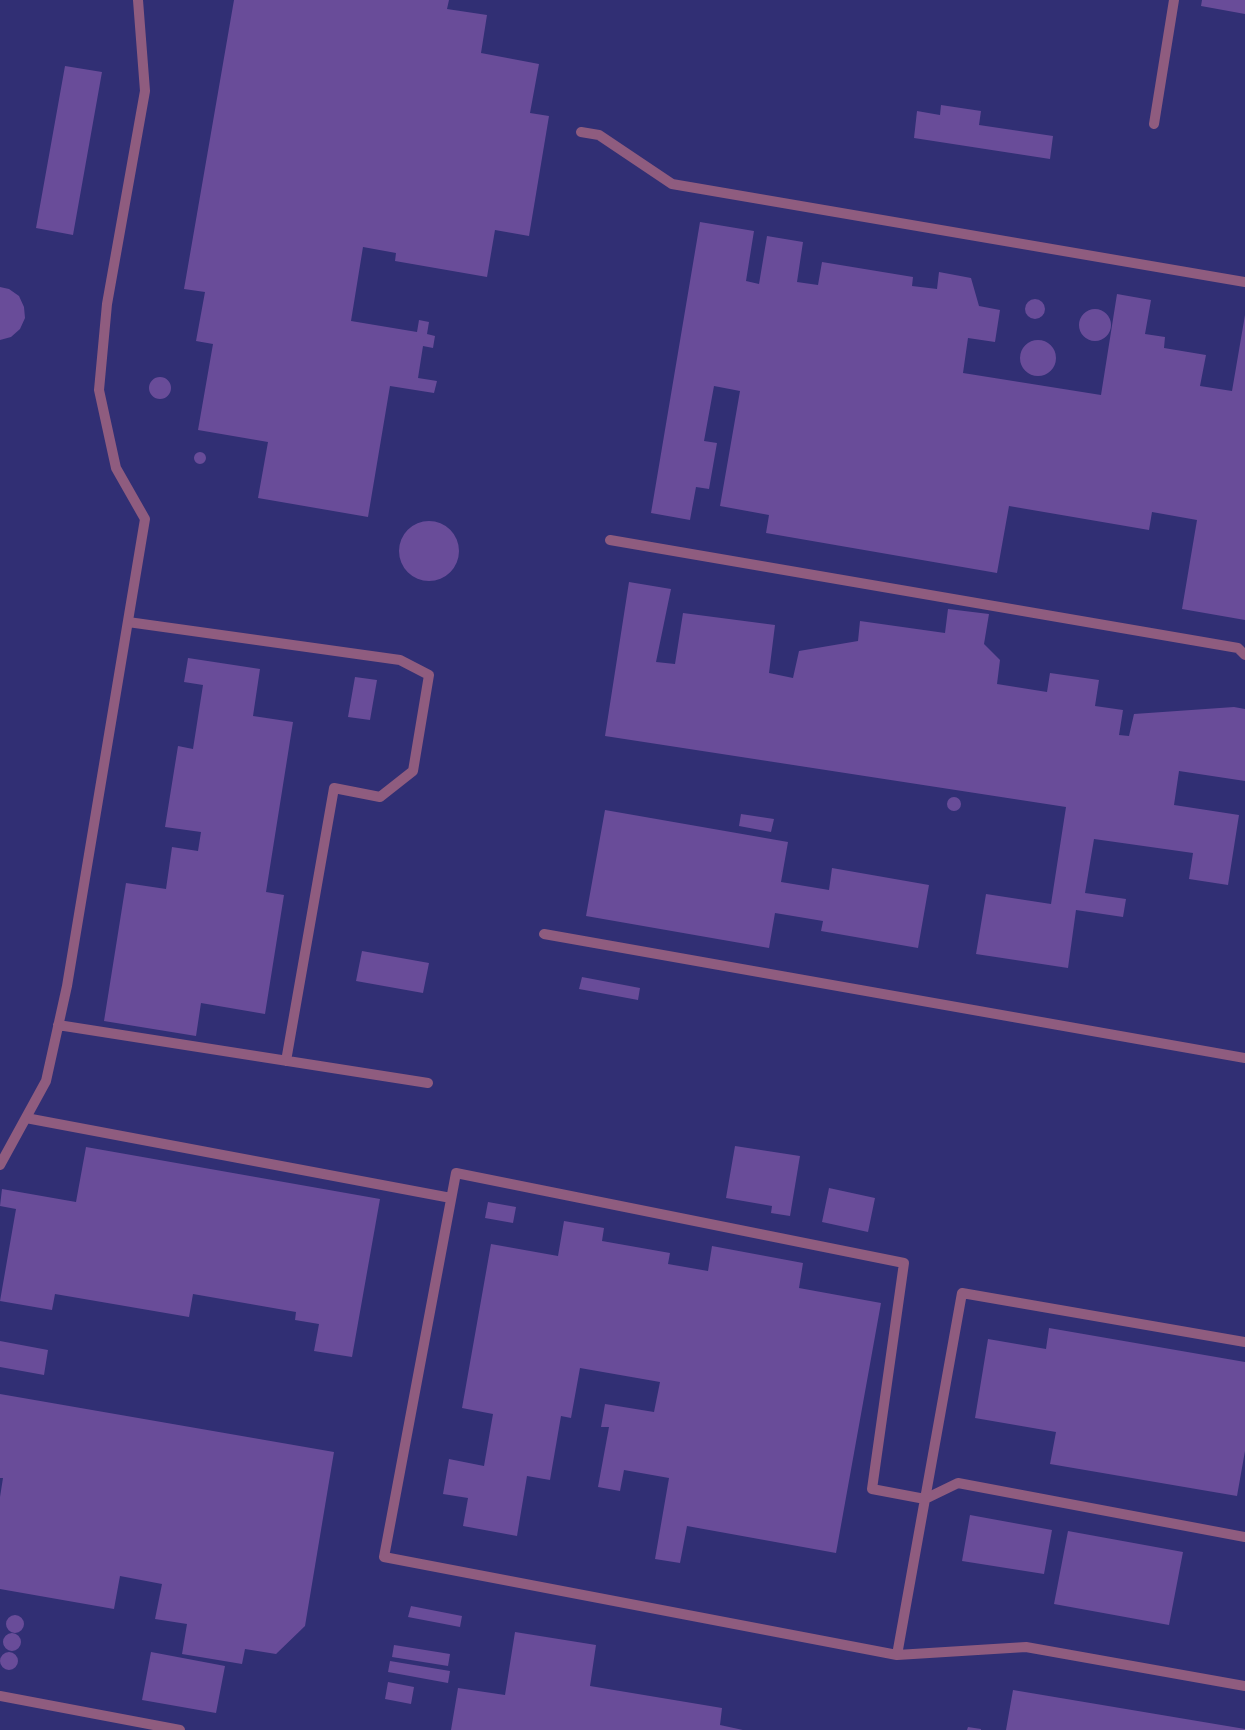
<!DOCTYPE html>
<html>
<head>
<meta charset="utf-8">
<style>
  body { margin:0 }
  canvas { display:block; background:#2c2c69 }
</style>
</head>
<body>
<canvas width="1245" height="1730"></canvas>
<script>
const context = document.querySelector('canvas').getContext('2d');
context.lineJoin = 'round';
function paint(path, color) { context.fillStyle = color; context.fill(path, 'evenodd'); }
const shape = rows => new Path2D(rows.map(r => 'M' + r).join(''));
function strokePath(path, color, width, dash) { context.strokeStyle = color; context.lineWidth = width; context.lineCap = dash ? 'butt' : 'round'; context.setLineDash(dash || []); context.stroke(path); }
const built = shape([
  [0,0,1245,0,1245,1730,0,1730]
]);
const building = shape([
  [234,0,449,0,447,9,487,15,481,53,539,64,530,113,549,116,529,236,495,230,487,277,395,261,396,253,363,247,351,321,417,332,419,320,429,322,427,334,435,336,433,348,423,346,418,378,437,381,434,393,390,386,368,517,258,498,268,442,198,430,213,344,196,341,205,292,184,289],
  [1202,0,1245,0,1245,14,1201,6],
  [65,66,102,72,73,235,36,228],
  [941,105,981,111,979,125,1053,136,1050,159,914,138,917,111,940,115],
  [700,222,754,231,746,281,759,284,767,236,803,242,797,282,818,285,822,262,913,277,912,286,937,289,939,272,971,278,979,306,1000,310,995,342,968,338,963,373,1101,395,1117,294,1151,300,1145,334,1165,337,1164,348,1206,355,1200,386,1232,391,1245,315,1245,620,1182,609,1197,520,1152,512,1149,530,1009,506,997,573,766,533,769,515,720,506,740,391,714,386,704,441,717,443,709,489,696,487,690,520,651,513],
  [0,287,9,289,19,296,24,307,25,318,20,329,11,337,0,340],
  '1025 309a10 10 0 1 1 20 0a10 10 0 1 1-20 0Z',
  '1079 325a16 16 0 1 1 32 0a16 16 0 1 1-32 0Z',
  '1020 358a18 18 0 1 1 36 0a18 18 0 1 1-36 0Z',
  '149 388a11 11 0 1 1 22 0a11 11 0 1 1-22 0Z',
  '194 458a6 6 0 1 1 12 0a6 6 0 1 1-12 0Z',
  '399 551a30 30 0 1 1 60 0a30 30 0 1 1-60 0Z',
  [629,582,671,589,656,662,675,664,683,613,775,625,769,673,793,678,799,651,858,641,860,621,945,633,948,609,989,614,984,644,1000,660,997,684,1047,692,1050,673,1099,680,1095,706,1123,710,1119,735,1129,736,1134,714,1234,707,1245,709,1245,781,1179,771,1174,805,1239,815,1228,885,1189,879,1193,853,1094,839,1085,893,1126,899,1123,917,1076,910,1068,968,976,954,986,894,1051,904,1066,807,605,736],
  [188,658,260,669,253,716,293,722,266,892,284,895,265,1014,201,1003,196,1036,104,1021,126,883,166,889,172,847,198,851,201,832,165,827,178,746,193,749,203,685,184,682],
  [355,677,377,680,370,720,348,717],
  '947 804a7 7 0 1 1 14 0a7 7 0 1 1-14 0Z',
  [605,810,788,842,781,882,829,890,832,868,929,885,918,948,821,931,823,921,775,913,769,948,586,916],
  [741,814,774,819,771,832,739,826],
  [362,951,429,963,423,993,356,981],
  [582,977,640,988,638,1000,579,989],
  [735,1146,800,1156,790,1216,771,1213,772,1206,726,1198],
  [86,1147,380,1199,352,1357,314,1351,319,1324,295,1320,296,1312,193,1294,189,1317,55,1294,52,1310,0,1301,16,1209,0,1206,2,1189,76,1202],
  [829,1188,875,1198,868,1232,822,1222],
  [488,1202,516,1207,513,1223,485,1218],
  [564,1221,604,1228,602,1241,670,1253,668,1264,708,1271,712,1246,803,1263,799,1288,881,1303,836,1553,687,1526,680,1563,655,1559,669,1478,624,1470,620,1491,598,1487,609,1427,601,1427,605,1404,654,1412,660,1382,580,1368,571,1418,561,1416,550,1480,527,1476,517,1536,463,1526,468,1498,443,1494,449,1459,484,1466,493,1414,462,1408,491,1244,558,1256],
  [1049,1328,1245,1362,1245,1451,1237,1496,1050,1464,1056,1432,975,1418,988,1339,1046,1349],
  [0,1341,48,1350,44,1375,0,1367],
  [0,1394,334,1452,305,1626,276,1654,245,1649,242,1664,182,1654,187,1624,155,1619,162,1584,120,1576,114,1609,0,1589,0,1497,3,1478,0,1478],
  [970,1515,1052,1530,1044,1574,962,1561],
  [1068,1531,1183,1552,1169,1625,1054,1604],
  [411,1606,462,1616,460,1627,408,1617],
  '6 1624a9 9 0 1 1 18 0a9 9 0 1 1-18 0Z',
  [515,1632,596,1645,590,1686,722,1708,720,1725,743,1730,451,1730,458,1688,505,1695],
  '3 1642a9 9 0 1 1 18 0a9 9 0 1 1-18 0Z',
  [394,1645,450,1654,448,1666,392,1657],
  [151,1652,225,1666,216,1713,142,1700],
  '0 1661a9 9 0 1 1 18 0a9 9 0 1 1-18 0Z',
  [390,1661,450,1671,448,1683,388,1672],
  [388,1682,414,1687,411,1704,385,1699],
  [1013,1690,1245,1729,1245,1730,1006,1730],
  [968,1727,981,1729,981,1730,967,1730]
]);
const service = shape([
  [1154,124,1174,0],
  [581,132,599,135,672,184,1245,282],
  [610,540,1238,648,1245,655],
  [128,622,400,660,429,675,413,771,380,797,334,788,286,1061],
  [544,934,1245,1058],
  [58,1025,428,1083],
  [26,1118,451,1198],
  [0,1165,46,1081,67,986,145,519,116,468,99,390,107,304,145,91,138,0],
  [1245,1537,958,1483,925,1499,872,1489,904,1263,456,1173,384,1557,897,1655,1026,1647,1245,1686],
  [897,1655,962,1293,1245,1342],
  [0,1696,180,1730]
]);
paint(built, '#312f74');
paint(building, '#694c99');
strokePath(service, '#8f5c7f', 10);
</script>
</body>
</html>
